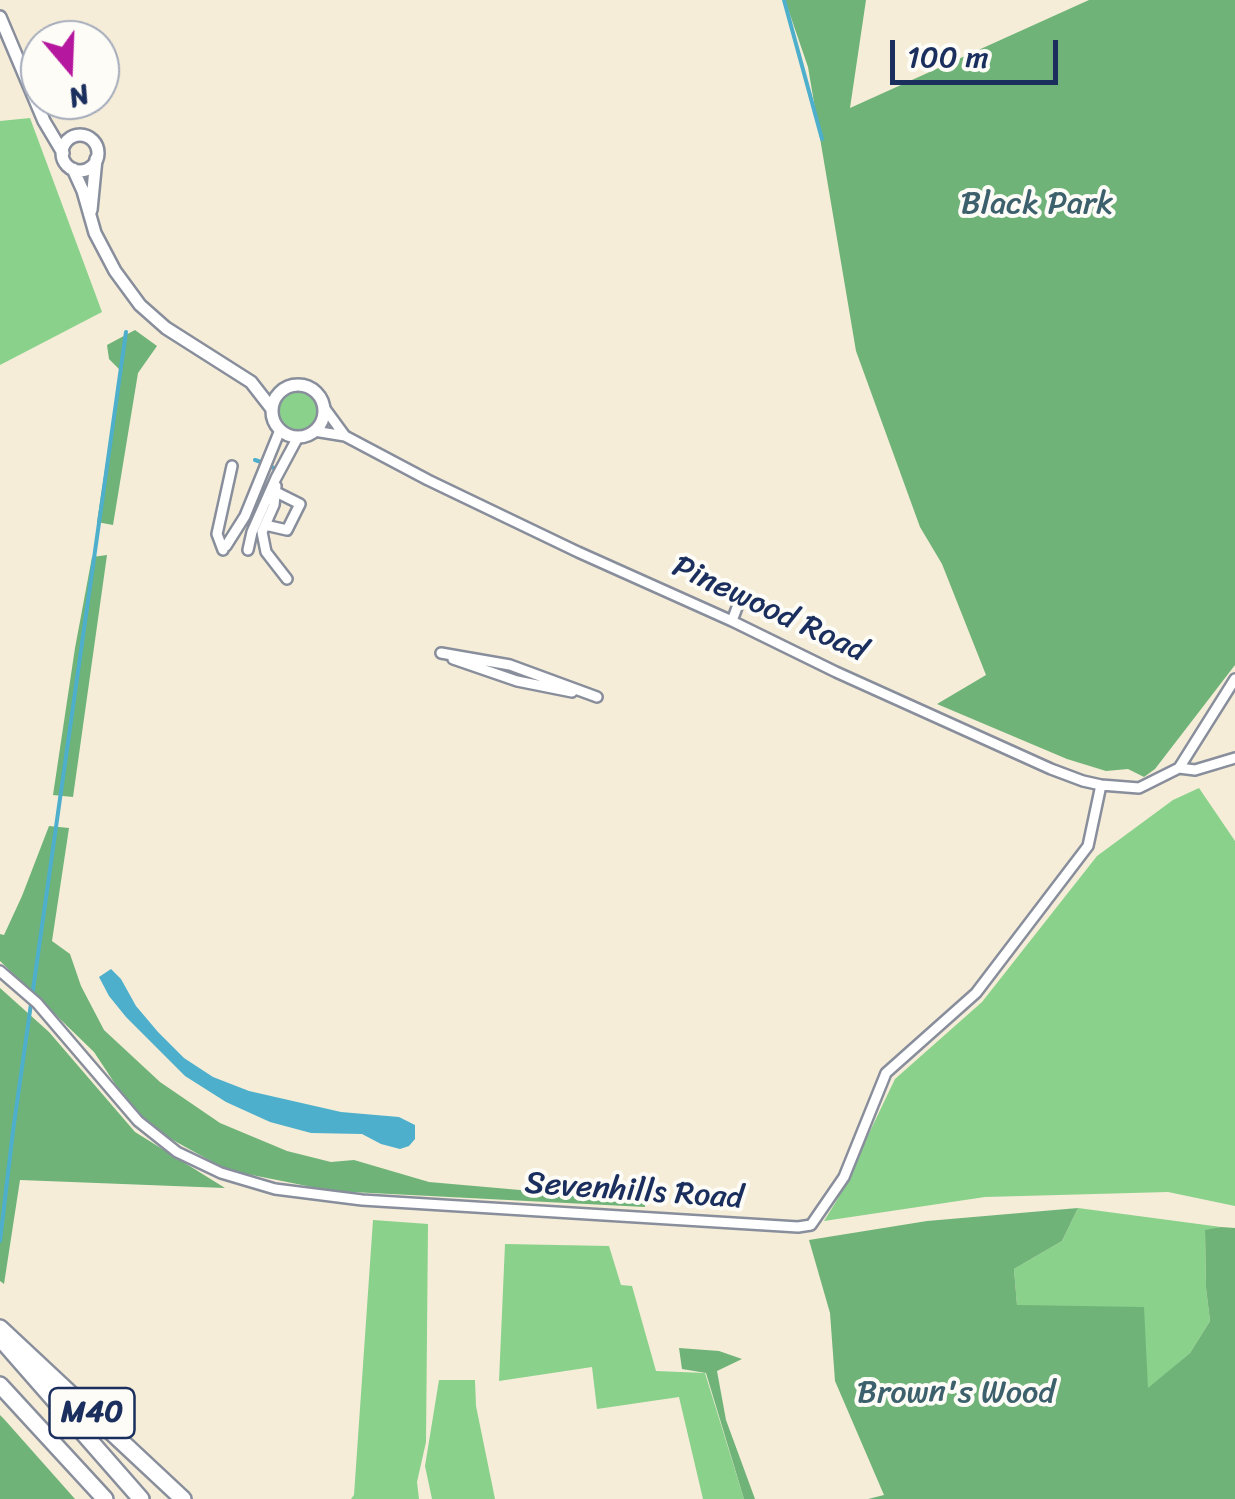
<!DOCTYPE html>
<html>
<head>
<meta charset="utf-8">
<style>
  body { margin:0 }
  #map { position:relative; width:1235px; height:1499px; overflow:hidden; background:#f5edd8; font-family:Sriracha,sans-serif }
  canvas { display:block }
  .north { position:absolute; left:20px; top:20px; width:100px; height:100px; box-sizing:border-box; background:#fdfcf7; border:2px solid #a3aaba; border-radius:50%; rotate:161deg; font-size:28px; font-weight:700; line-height:40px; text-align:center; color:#1b2f5e }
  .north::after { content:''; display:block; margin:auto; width:35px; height:45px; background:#b5179e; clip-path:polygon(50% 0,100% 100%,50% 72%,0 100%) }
  .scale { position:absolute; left:890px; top:40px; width:168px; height:45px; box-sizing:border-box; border:5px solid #1b2f5e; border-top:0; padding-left:12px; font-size:30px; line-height:35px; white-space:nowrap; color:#1b2f5e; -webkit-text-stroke:8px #fdfcf7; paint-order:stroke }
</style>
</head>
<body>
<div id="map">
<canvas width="1235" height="1499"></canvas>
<div class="north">N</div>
<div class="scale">100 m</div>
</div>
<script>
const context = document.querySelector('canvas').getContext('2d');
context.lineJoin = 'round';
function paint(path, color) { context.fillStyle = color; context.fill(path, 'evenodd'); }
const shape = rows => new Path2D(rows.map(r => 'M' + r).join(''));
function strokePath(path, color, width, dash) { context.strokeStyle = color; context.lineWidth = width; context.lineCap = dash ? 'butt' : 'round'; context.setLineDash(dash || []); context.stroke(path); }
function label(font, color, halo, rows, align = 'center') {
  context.font = font + ' Sriracha,sans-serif'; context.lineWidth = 8; context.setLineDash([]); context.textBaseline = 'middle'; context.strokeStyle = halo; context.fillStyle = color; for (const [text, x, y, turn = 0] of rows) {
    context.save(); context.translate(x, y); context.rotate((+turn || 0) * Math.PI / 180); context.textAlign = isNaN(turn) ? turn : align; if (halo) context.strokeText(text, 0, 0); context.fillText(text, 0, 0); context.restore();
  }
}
const green = shape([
  [30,118,102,312,0,365,0,121],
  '279 411a20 20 0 1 1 40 0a20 20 0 1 1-40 0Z',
  [1199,788,1235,841,1235,1206,1168,1192,985,1197,824,1221,837,1200,895,1079,982,1002,1097,856,1173,800],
  [1078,1208,1221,1227,1205,1231,1206,1288,1210,1321,1190,1353,1148,1389,1017,1305,1014,1269,1062,1241],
  [373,1220,428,1224,426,1442,417,1482,419,1499,351,1499,354,1495],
  [505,1244,609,1246,621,1285,632,1286,656,1371,705,1373,744,1499,703,1499,679,1397,597,1409,592,1367,499,1381],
  [439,1380,475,1380,476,1406,495,1499,432,1499,425,1466]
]);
const forest = shape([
  [785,0,866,0,850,108,1089,0,1235,0,1235,665,1155,769,1144,777,1128,769,1106,771,1067,759,937,704,986,675,942,564,920,527,856,351,808,67],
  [135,330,157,346,138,373,113,525,97,522,120,370,109,359,107,345],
  [107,555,73,797,53,795,75,648,92,557],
  [49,826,69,828,52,941,70,954,81,986,104,1030,160,1082,220,1123,287,1151,331,1162,354,1160,429,1182,645,1201,645,1207,332,1191,227,1170,171,1139,135,1114,94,1052,0,961,0,934,4,935,22,896],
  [0,988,49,1032,135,1132,225,1188,20,1180,4,1284,0,1281],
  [1078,1208,1062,1241,1014,1269,1017,1305,1144,1307,1148,1388,1190,1353,1210,1321,1206,1288,1205,1230,1221,1227,1235,1228,1235,1499,868,1499,884,1495,835,1381,830,1313,809,1240,927,1221],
  [679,1348,719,1351,742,1359,717,1371,726,1420,755,1499,744,1499,706,1373,682,1369],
  [0,1415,4,1419,75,1499,0,1499]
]);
const water = shape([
  [111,969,121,979,136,1006,158,1032,184,1058,213,1077,249,1091,341,1112,399,1117,415,1125,415,1139,409,1146,400,1149,381,1144,362,1134,311,1133,270,1122,226,1102,185,1076,126,1017,109,996,99,977]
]);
const stream = shape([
  [784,0,822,139],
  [255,460,261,462],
  [271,467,274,468],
  [0,1241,13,1131,126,332]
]);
const minor = shape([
  [323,406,345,436],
  [314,431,345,436,428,480,578,552,732,621,836,672,1051,769,1083,781,1101,785,1139,788,1179,768,1235,679],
  [276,486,274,505,262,532,266,552,287,579],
  [265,525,287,530,300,504,276,492],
  [226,546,245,516,280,430],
  [223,550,217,534,232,466],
  [248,550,252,532,276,478,298,437],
  [732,621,739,602],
  [441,653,510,665,597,697],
  [453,659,517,681,572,692],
  [1179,768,1195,770,1235,758],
  [0,971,37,1003,138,1121,177,1152,221,1173,275,1189,362,1200,798,1227,811,1225,844,1177,886,1073,976,993,1088,846,1101,785]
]);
const tertiary = shape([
  [0,17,44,121,63,153],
  '62 153a18 18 0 1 1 36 0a18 18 0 1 1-36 0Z',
  [73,169,83,191,95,233,115,271,140,305,166,328,251,382,272,409],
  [91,210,96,159],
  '272 411a26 26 0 1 1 52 0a26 26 0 1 1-52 0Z'
]);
const motorway = shape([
  [0,1328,183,1499],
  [0,1338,141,1499],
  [0,1385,105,1499]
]);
const shields = [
  [92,1413,85]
];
const shieldNames = [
  ["M40",92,1413]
];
const parkNames = [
  ["Black Park",1037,205],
  ["Brown's Wood",956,1394]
];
const streetNames = [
  ["Pinewood Road",769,610,25],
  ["Sevenhills Road",634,1192,4]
];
paint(green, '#8ad18c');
paint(forest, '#6fb378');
paint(water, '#4dafcc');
strokePath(stream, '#4dafcc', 4);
strokePath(minor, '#888e9b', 14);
strokePath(tertiary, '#888e9b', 16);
strokePath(motorway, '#888e9b', 20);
strokePath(minor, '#fff', 9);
strokePath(tertiary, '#fff', 11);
strokePath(motorway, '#fff', 15);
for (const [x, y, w] of shields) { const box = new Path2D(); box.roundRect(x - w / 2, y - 25, w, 50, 8); context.fillStyle = '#fdfcf7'; context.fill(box); strokePath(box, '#1b2f5e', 2.5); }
label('bold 30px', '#1b2f5e', null, shieldNames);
label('32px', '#3c606c', '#fdfcf7', parkNames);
label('32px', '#1b2f5e', '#fdfcf7', streetNames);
</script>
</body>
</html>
